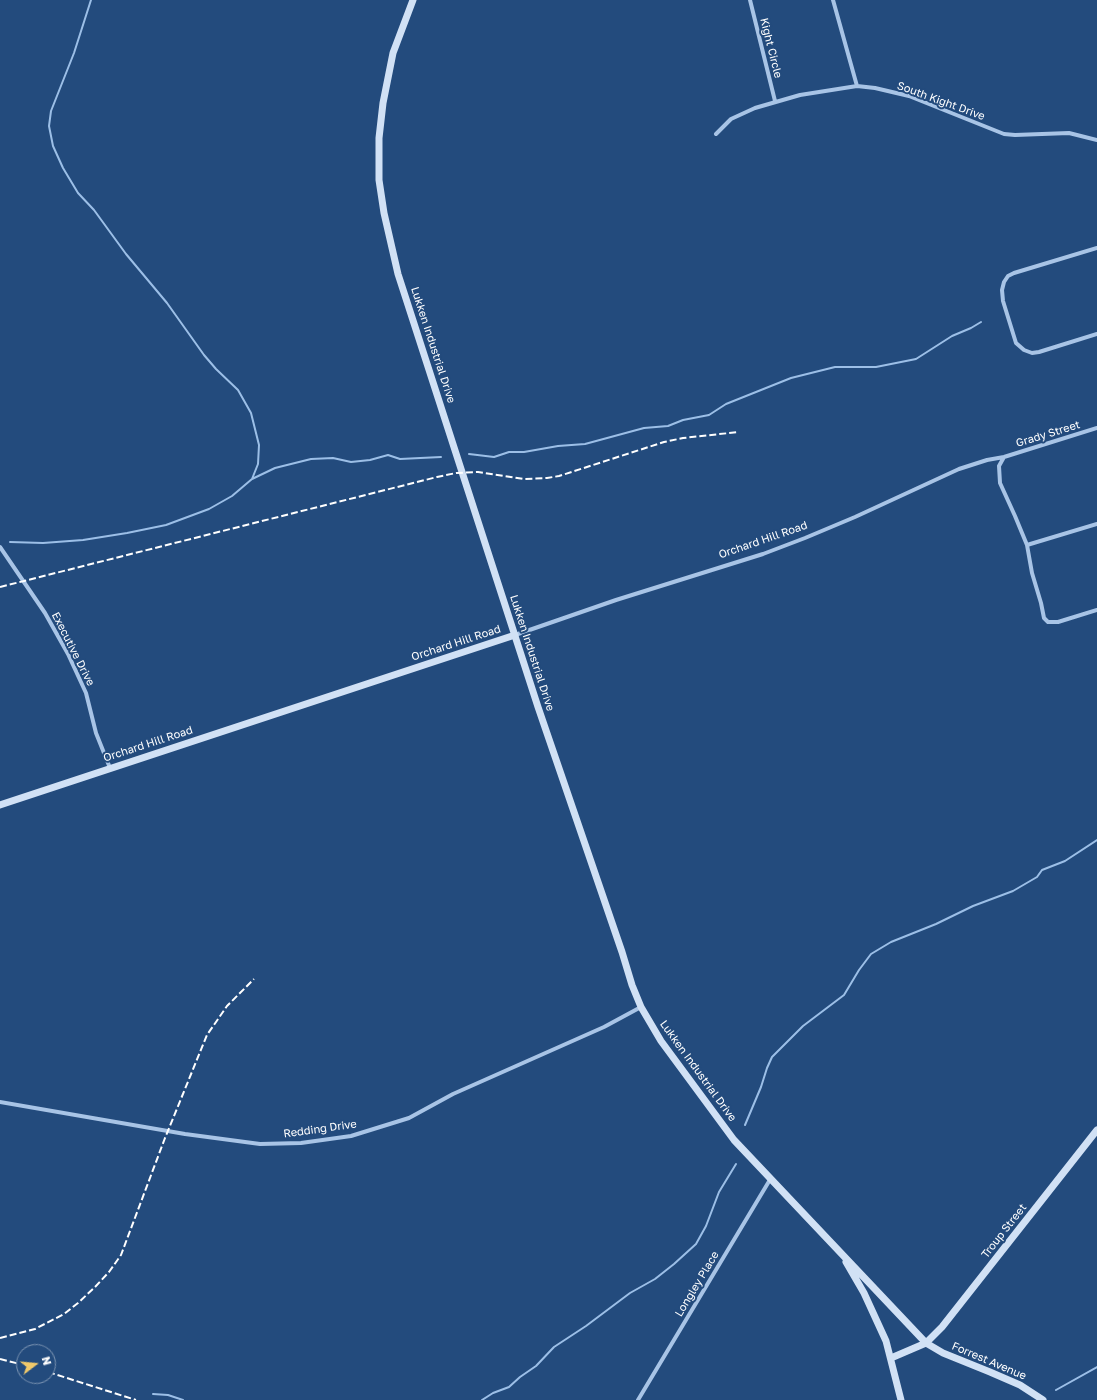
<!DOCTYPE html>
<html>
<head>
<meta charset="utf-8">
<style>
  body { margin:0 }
  #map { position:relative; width:1097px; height:1400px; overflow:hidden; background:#234b7d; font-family:"Golos Text",sans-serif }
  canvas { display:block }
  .north { position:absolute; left:16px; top:1344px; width:40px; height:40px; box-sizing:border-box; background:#234b7d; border:1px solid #7b93b1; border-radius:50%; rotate:74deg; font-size:11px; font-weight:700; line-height:16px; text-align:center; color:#fff }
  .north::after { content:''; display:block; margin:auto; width:14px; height:18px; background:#f0c96b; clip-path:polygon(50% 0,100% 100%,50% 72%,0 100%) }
</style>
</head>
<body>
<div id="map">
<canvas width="1097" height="1400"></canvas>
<div class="north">N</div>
</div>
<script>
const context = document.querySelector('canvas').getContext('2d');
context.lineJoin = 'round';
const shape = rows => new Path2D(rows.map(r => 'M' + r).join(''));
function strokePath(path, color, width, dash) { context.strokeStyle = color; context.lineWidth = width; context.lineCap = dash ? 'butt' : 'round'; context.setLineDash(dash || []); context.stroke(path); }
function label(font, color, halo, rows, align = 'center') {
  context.font = font + ' "Golos Text",sans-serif'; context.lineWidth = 4; context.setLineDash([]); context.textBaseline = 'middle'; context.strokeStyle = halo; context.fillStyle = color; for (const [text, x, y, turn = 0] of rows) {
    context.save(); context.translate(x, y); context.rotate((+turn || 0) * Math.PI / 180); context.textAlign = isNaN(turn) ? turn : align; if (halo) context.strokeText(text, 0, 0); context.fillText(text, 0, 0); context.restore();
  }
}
const stream = shape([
  [91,0,74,53,51,111,49,126,53,146,63,168,78,193,94,210,126,254,167,303,204,355,216,369,238,390,251,413,259,445,258,464,252,479],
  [469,454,494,457,509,452,524,452,558,446,585,444,644,428,668,426,683,420,709,415,726,404,791,378,835,367,876,367,916,359,952,336,971,328,981,322],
  [10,542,43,543,83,540,127,533,166,525,209,509,232,496,252,479,275,468,311,459,333,458,351,462,370,460,388,455,400,459,441,457],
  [745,1125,761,1087,767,1068,772,1057,803,1026,844,995,859,970,871,954,891,942,936,924,973,906,1013,891,1037,877,1042,870,1065,861,1097,840],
  [1056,1390,1097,1367],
  [153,1394,168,1395,183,1400],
  [482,1400,493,1393,509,1387,520,1377,536,1366,554,1347,586,1326,630,1293,655,1279,674,1264,696,1244,706,1226,719,1192,736,1164]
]);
const street = shape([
  [750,0,775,101],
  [833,0,857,86],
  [716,134,731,119,755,108,800,95,857,86,875,88,909,96,1004,134,1015,135,1069,133,1097,140],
  [1097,248,1014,273,1008,276,1004,282,1002,290,1003,301,1016,343,1024,350,1032,353,1039,352,1097,334],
  [1004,457,999,466,1000,483,1015,516,1027,545,1032,573,1041,603,1044,618,1048,622,1058,622,1097,610],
  [1027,545,1097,524],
  [0,547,45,613,68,654,86,693,96,733,110,768],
  [515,635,616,600,763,554,805,538,855,517,959,469,987,460,1004,457,1097,428],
  [0,1102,185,1134,260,1144,301,1143,351,1136,409,1118,453,1094,604,1027,641,1007],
  [638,1400,771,1178]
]);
const secondary = shape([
  [413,0,393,53,383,103,379,138,379,180,384,213,398,274,538,707,622,952,632,985,641,1007,661,1041,734,1140,926,1343,943,1353,990,1372,1020,1385,1043,1400],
  [0,805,515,635],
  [846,1262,864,1293,886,1341,901,1400],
  [891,1358,926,1343,942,1327,1097,1130]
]);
const rail = shape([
  [0,587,437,477,456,473,478,472,524,479,547,478,559,476,664,442,683,438,739,432],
  [0,1338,35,1329,64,1314,78,1303,95,1287,109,1272,121,1255,165,1138,207,1035,227,1006,254,979],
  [0,1359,24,1365],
  [48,1372,136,1400]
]);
const streetNames = [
  ["Kight Circle",771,48,76],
  ["South Kight Drive",941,101,20],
  ["Lukken Industrial Drive",433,345,72],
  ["Grady Street",1048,434,-17],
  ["Orchard Hill Road",763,540,-19],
  ["Orchard Hill Road",456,643,-18],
  ["Executive Drive",73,649,63],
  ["Lukken Industrial Drive",532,653,72],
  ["Orchard Hill Road",148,744,-18],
  ["Lukken Industrial Drive",698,1071,54],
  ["Redding Drive",320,1129,-8],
  ["Troup Street",1004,1231,-52],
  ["Longley Place",697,1284,-59],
  ["Forrest Avenue",989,1361,23]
];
strokePath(stream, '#9cbfe7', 2);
strokePath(street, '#a8c4e6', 4);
strokePath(secondary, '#d1e1f5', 7);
strokePath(rail, '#fff', 2, [7, 3]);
label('11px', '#fff', '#234b7d', streetNames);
</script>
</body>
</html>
